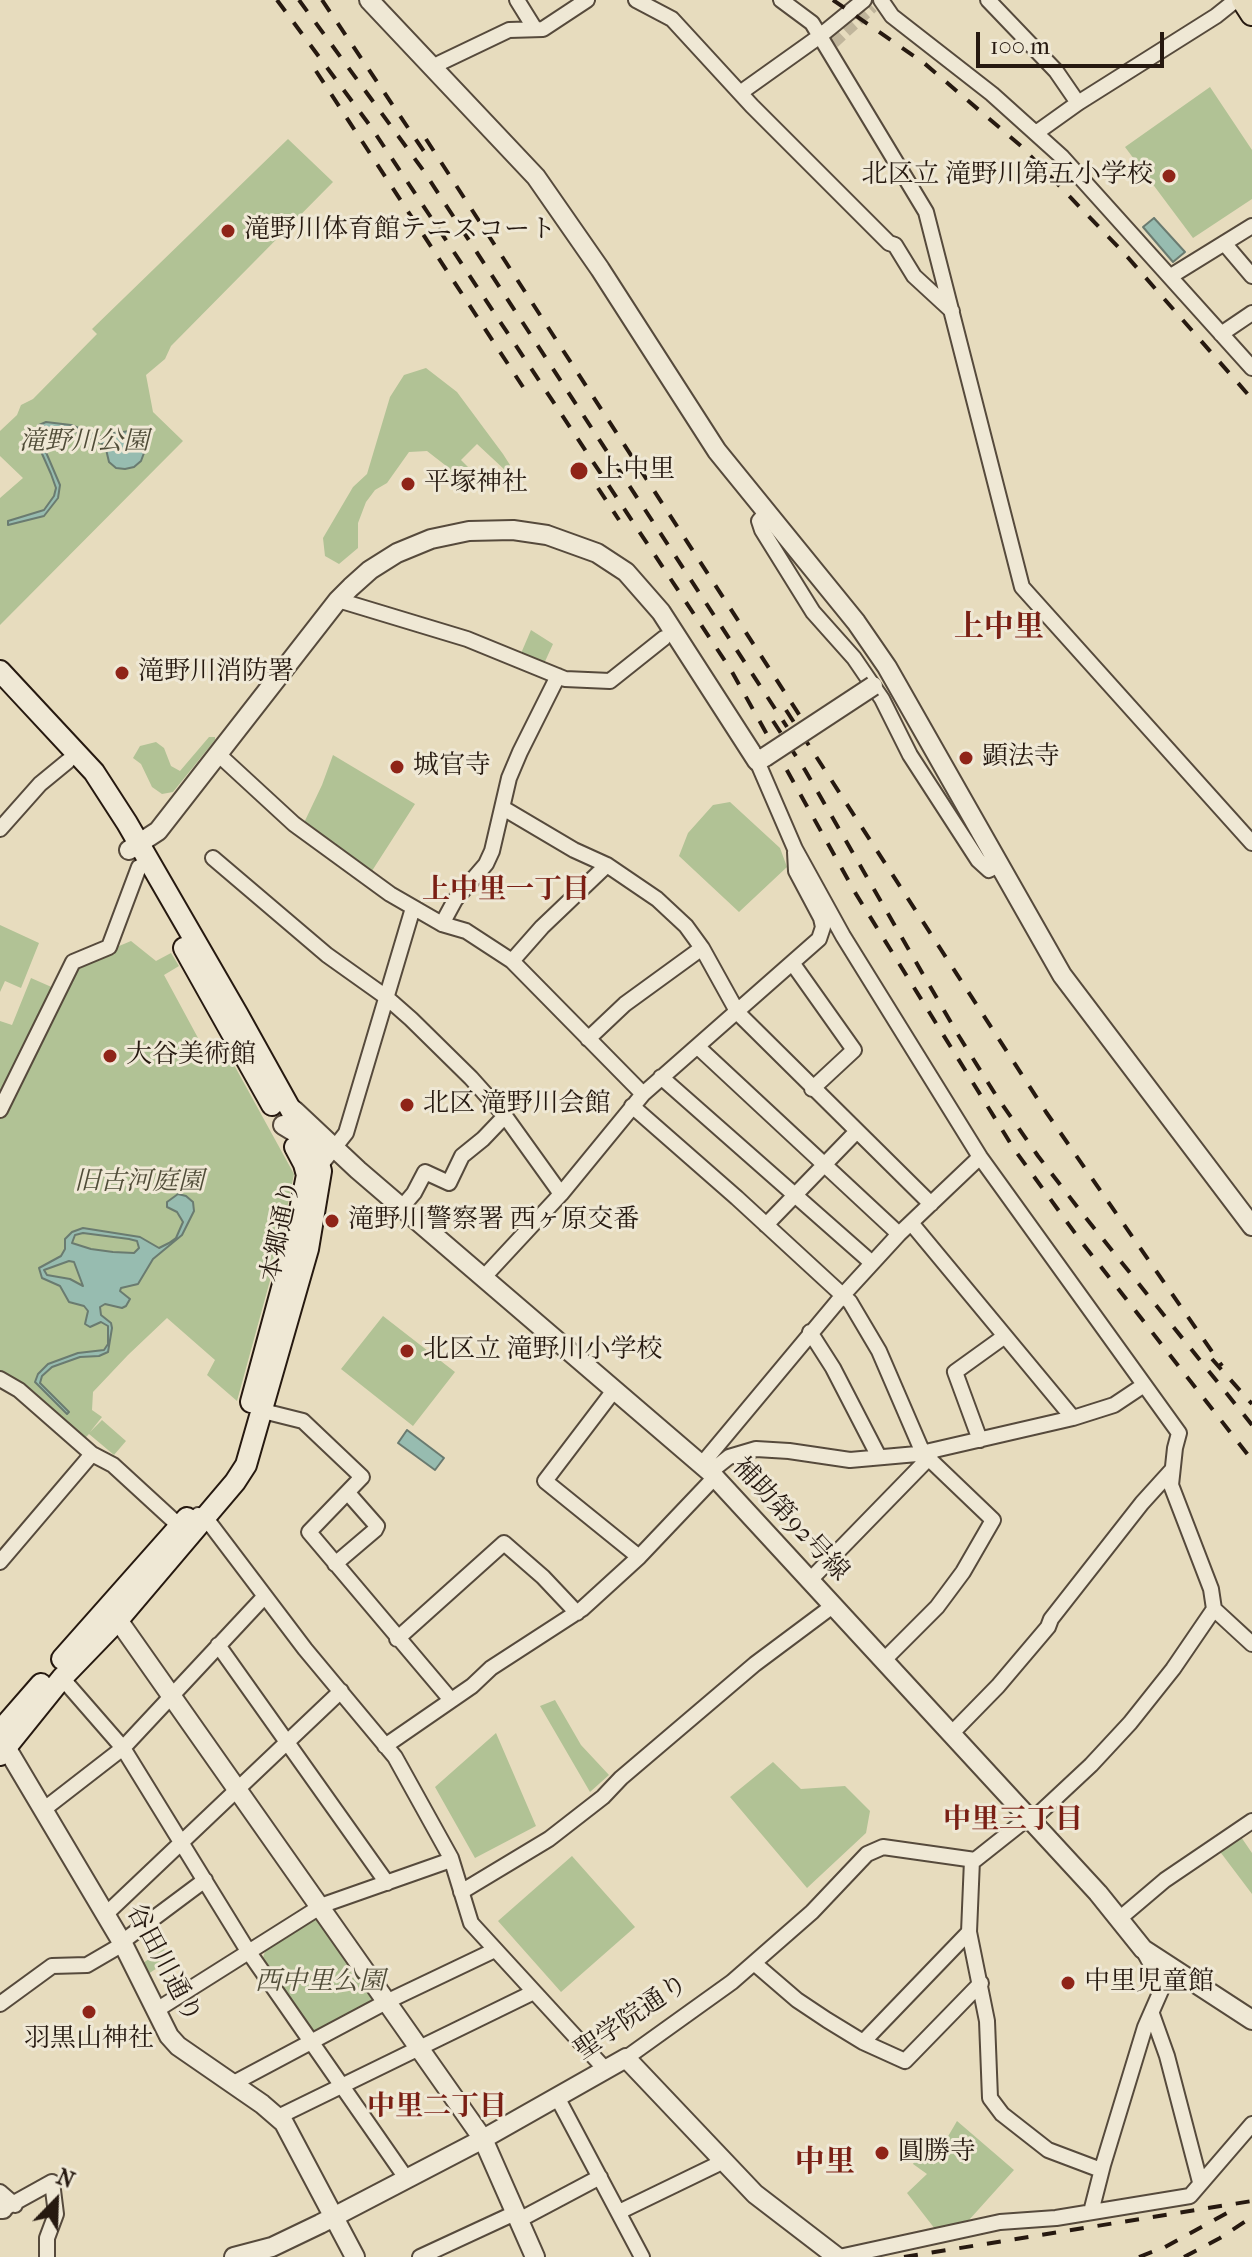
<!DOCTYPE html>
<html>
<head>
<meta charset="utf-8">
<style>
  body { margin:0 }
  #map { position:relative; width:1252px; height:2257px; overflow:hidden; background:#e7dcbe; font-family:"IM FELL French Canon",serif }
  canvas { display:block }
  .north { position:absolute; left:16px; top:2161px; width:80px; height:80px; -webkit-text-stroke:6px #efe8d5; paint-order:stroke; rotate:23deg; font-size:22px; font-weight:700; line-height:32px; text-align:center; color:#261910 }
  .north::after { content:''; display:block; margin:auto; width:28px; height:36px; background:#261910; clip-path:polygon(50% 0,100% 100%,50% 72%,0 100%) }
  .scale { position:absolute; left:976px; top:32px; width:188px; height:36px; box-sizing:border-box; border:4px solid #261910; border-top:0; padding-left:10px; font-size:24px; line-height:28px; white-space:nowrap; color:#261910; -webkit-text-stroke:6px #efe8d5; paint-order:stroke }
</style>
</head>
<body>
<div id="map">
<canvas width="1252" height="2257"></canvas>
<div class="north">N</div>
<div class="scale">100 m</div>
</div>
<script>
const context = document.querySelector('canvas').getContext('2d');
context.lineJoin = 'round';
function paint(path, color) { context.fillStyle = color; context.fill(path, 'evenodd'); }
const shape = rows => new Path2D(rows.map(r => 'M' + r).join(''));
function strokePath(path, color, width, dash) { context.strokeStyle = color; context.lineWidth = width; context.lineCap = dash ? 'butt' : 'round'; context.setLineDash(dash || []); context.stroke(path); }
function label(font, color, halo, rows, align = 'center') {
  context.font = font + ' "IM FELL French Canon","Noto Serif JP",serif'; context.lineWidth = 6; context.setLineDash([]); context.textBaseline = 'middle'; context.strokeStyle = halo; context.fillStyle = color; for (const [text, x, y, turn = 0] of rows) {
    context.save(); context.translate(x, y); context.rotate((+turn || 0) * Math.PI / 180); context.textAlign = isNaN(turn) ? turn : align; if (halo) context.strokeText(text, 0, 0); context.fillText(text, 0, 0); context.restore();
  }
}
const green = shape([
  [1210,87,1252,150,1252,199,1193,238,1125,147],
  [288,139,333,182,171,346,165,359,146,375,153,412,183,441,0,625,0,498,23,478,0,456,0,431,17,415,21,405,33,399,97,334,92,329],
  [426,368,457,392,503,454,510,465,510,469,506,471,477,444,461,460,477,476,473,480,465,475,451,487,443,481,448,474,445,465,427,451,409,452,387,483,375,490,366,502,358,523,358,548,339,564,325,556,323,538,353,487,367,474,390,397,404,375],
  [531,630,553,644,542,668,519,658],
  [209,737,215,737,215,740,173,792,162,794,152,787,141,764,133,758,140,746,156,742,164,748,171,766,180,771],
  [333,755,415,804,370,874,302,827,322,785],
  [730,802,780,848,787,867,739,912,679,856,688,833,713,805],
  [0,925,39,943,21,988,5,981,0,992],
  [131,941,156,961,171,953,179,966,164,975,211,1062,228,1054,294,1174,280,1244,237,1401,207,1375,215,1360,167,1318,128,1355,93,1392,92,1410,102,1417,90,1432,102,1420,126,1441,114,1455,89,1434,84,1439,0,1372,0,1116,76,964],
  [31,978,56,989,0,1103,0,1021,12,1025],
  [383,1316,455,1372,413,1426,341,1369],
  [555,1700,581,1745,609,1775,590,1792,540,1706],
  [496,1733,536,1826,475,1858,435,1787],
  [773,1762,801,1789,845,1786,870,1811,866,1833,807,1888,730,1797],
  [1239,1834,1252,1853,1252,1894,1218,1849],
  [572,1856,635,1927,561,1992,498,1921],
  [310,1918,320,1920,379,2002,313,2036,261,1963,267,1946],
  [164,1949,171,1959,148,1974,143,1963],
  [957,2121,1014,2170,969,2220,935,2229,907,2193,927,2174,913,2164,928,2138,943,2145]
]);
const water = shape([
  [1154,218,1185,252,1173,262,1143,227,1154,218],
  [46,422,71,425,107,439,113,433,131,431,143,444,144,453,141,461,134,467,125,469,116,468,109,462,105,445,73,431,58,429,47,430,44,434,45,450,60,485,58,498,44,516,8,525,8,521,44,510,54,496,56,488,51,474,35,438,39,425,46,422],
  [178,1194,186,1196,193,1202,194,1211,182,1235,153,1259,138,1284,121,1288,120,1291,130,1299,126,1306,122,1308,105,1304,100,1307,101,1315,111,1323,112,1328,108,1352,99,1356,80,1357,52,1367,42,1376,40,1383,69,1412,67,1414,35,1382,38,1374,48,1364,78,1353,104,1350,108,1344,108,1326,101,1322,90,1327,85,1324,88,1311,84,1306,69,1302,60,1286,42,1278,39,1268,61,1256,65,1249,65,1239,72,1232,83,1228,140,1237,159,1248,169,1243,176,1238,183,1222,177,1212,167,1207,167,1202,178,1194],
  [83,1233,129,1239,137,1241,139,1248,134,1253,113,1252,91,1249,72,1243,75,1235,83,1233],
  [69,1261,74,1262,83,1286,70,1279,47,1275,44,1270,69,1261],
  [407,1430,444,1458,435,1470,398,1443,407,1430]
]);
const pedestrianTunnel = shape([
  [834,43,873,7]
]);
const minor = shape([
  [517,0,535,29],
  [636,0,672,19,752,106,889,243,895,245,914,276,952,311],
  [781,0,812,23,926,212,1022,587,1252,843],
  [881,0,892,16,992,94,1062,157,1252,368],
  [988,0,1056,71,1078,103],
  [434,68,440,63,509,30,543,29,587,0],
  [740,93,820,36,864,0],
  [1036,133,1078,103,1216,16,1236,0],
  [1224,243,1252,276],
  [1171,276,1252,226],
  [1221,334,1252,313],
  [767,512,759,521,762,530,813,612,854,658,882,699,910,755,978,860,989,870,998,865],
  [338,600,467,639,565,679,610,681,664,638],
  [218,754,294,824,390,894,442,924,466,931,512,961,643,1094],
  [757,761,795,849,843,936,980,1157,1179,1433,1175,1448,1171,1485,1211,1589,1214,1609,1173,1669,1130,1723,1091,1765,1031,1821],
  [503,808,574,850,607,865,657,899,686,926,702,948,738,1013,931,1204],
  [0,829,40,784,68,761],
  [213,858,327,955,386,997,411,1019,471,1078,505,1116,561,1194],
  [442,924,455,900,486,864,492,851,509,778,520,752,558,676],
  [512,961,542,927,607,865],
  [793,964,854,1050,812,1089],
  [588,1039,625,1004,702,948],
  [698,1047,899,1234],
  [661,1077,872,1263],
  [632,1106,737,1198,850,1302,879,1351,923,1453,993,1520,963,1572,937,1607,884,1660],
  [0,1110,73,962,109,947,139,867],
  [316,1171,346,1133,413,908],
  [402,1207,414,1193,425,1172,449,1183,462,1156,483,1139,505,1116],
  [912,1224,1073,1418],
  [766,1225,856,1132],
  [484,1277,561,1194,643,1094,819,939,823,927,821,918,796,871,795,852],
  [810,1332,833,1368,879,1457],
  [0,1379,19,1390,92,1454,113,1465,186,1532],
  [615,1389,545,1481,639,1557],
  [263,1411,303,1421,362,1477,309,1532,451,1700],
  [980,1440,955,1372,1005,1336],
  [702,1464,843,1295,899,1234,980,1157],
  [710,1472,729,1457,756,1449,789,1451,850,1460,917,1454,1073,1418,1114,1405,1144,1385],
  [198,1515,205,1517,305,1649,395,1757,451,1858,471,1923,605,2069],
  [0,1562,92,1454],
  [335,1564,375,1530,377,1526,348,1493],
  [810,1580,924,1463,933,1451],
  [1214,1609,1252,1644],
  [397,1639,504,1543,543,1577,577,1613],
  [218,1645,387,1883],
  [62,1678,123,1748,248,1951,406,2178],
  [951,1734,998,1686,1048,1627,1051,1619,1142,1503,1171,1471],
  [385,1746,472,1686,491,1668,582,1609,639,1557,715,1477],
  [43,1810,123,1748,264,1597],
  [972,1860,969,1932,987,2021,990,2098,1002,2114,1048,2150,1101,2170],
  [461,1892,549,1839,603,1797,621,1778,755,1664,834,1605],
  [106,1914,341,1691],
  [1119,1919,1165,1880,1252,1821],
  [122,1942,205,1880],
  [754,1963,797,2000,827,2020,863,2042,905,2061,981,1983],
  [0,2004,52,1966,87,1965,123,1944],
  [155,2011,323,1905,451,1860],
  [1152,2014,1167,2056,1200,2182],
  [863,2042,969,1932],
  [626,2058,732,1982,812,1912,867,1854,883,1847,975,1860,1028,1818],
  [232,2084,386,2002,495,1950],
  [557,2097,642,2257],
  [278,2117,534,1992],
  [0,2192,15,2205],
  [3,2209,52,2182,56,2214,47,2238,47,2257],
  [619,2212,716,2165,721,2159],
  [1091,2212,1103,2165,1145,2027,1163,1986,1143,1950],
  [519,2220,600,2177],
  [420,2257,515,2213],
  [839,2257,1000,2222,1056,2218,1190,2196,1252,2124]
]);
const tertiary = shape([
  [369,0,536,177,600,269,717,451,856,622,887,667,1062,975,1252,1226],
  [129,850,158,831,338,600,351,587,370,570,397,553,431,539,469,531,513,530,547,535,597,553,626,572,661,612,757,761,765,757],
  [294,1110,358,1170,710,1472,1098,1893,1143,1949,1252,2020],
  [283,1125,311,1142],
  [118,1620,483,2139,535,2257],
  [2,1735,6,1747,123,1944,169,2036,178,2046,262,2104,284,2123,355,2257],
  [0,2209,3,2209],
  [234,2257,272,2247,320,2224,483,2139,626,2058,755,2194,837,2257]
]);
const secondary = shape([
  [0,671,94,772,127,823,238,1015,317,1157,321,1171,308,1249,246,1465,235,1482,118,1620,62,1678,0,1755],
  [184,948,272,1105],
  [251,1402,291,1255,307,1175,304,1164,295,1147],
  [62,1659,187,1518],
  [0,1731,41,1684]
]);
const primary = shape([
  [1243,0,1252,14]
]);
const rail = shape([
  [277,0,371,127,731,670,856,894,1014,1149,1080,1240,1252,1460],
  [299,0,423,170,787,727],
  [322,0,427,156],
  [833,0,924,63,1021,146,1124,253,1252,399],
  [316,71,523,387],
  [426,139,800,716],
  [598,488,619,520],
  [786,710,1046,1112,1222,1366],
  [773,721,805,770,957,1033,997,1097,1038,1156,1082,1213,1252,1425],
  [1212,1359,1252,1404],
  [904,2257,1252,2201],
  [1139,2257,1165,2247,1238,2207],
  [1184,2257,1220,2238,1252,2217]
]);
const tertiaryBridge = shape([
  [765,757,873,686]
]);
const markers = [
  [1169,176,8,"#8f2418"],
  [228,231,8,"#8f2418"],
  [579,471,10,"#8f2418"],
  [408,484,8,"#8f2418"],
  [122,673,8,"#8f2418"],
  [966,758,8,"#8f2418"],
  [397,767,8,"#8f2418"],
  [110,1056,8,"#8f2418"],
  [407,1105,8,"#8f2418"],
  [332,1221,8,"#8f2418"],
  [407,1351,8,"#8f2418"],
  [1068,1983,8,"#8f2418"],
  [89,2012,8,"#8f2418"],
  [882,2153,8,"#8f2418"]
];
const poiNames = [
  ["北区立 滝野川第五小学校",1153,176,"right"],
  ["滝野川体育館テニスコート",244,231],
  ["上中里",597,471],
  ["平塚神社",424,484],
  ["滝野川消防署",138,673],
  ["顕法寺",982,758],
  ["城官寺",413,767],
  ["大谷美術館",126,1056],
  ["北区 滝野川会館",423,1105],
  ["滝野川警察署 西ヶ原交番",348,1221],
  ["北区立 滝野川小学校",423,1351],
  ["中里児童館",1084,1983],
  ["羽黒山神社",89,2040,"center"],
  ["圓勝寺",898,2153]
];
const parkNames = [
  ["滝野川公園",84,443],
  ["旧古河庭園",139,1183],
  ["西中里公園",320,1983]
];
const streetNames = [
  ["本郷通り",282,1231,-78],
  ["補助第92号線",790,1520,47],
  ["谷田川通り",163,1964,62],
  ["聖学院通り",632,2018,-34]
];
const neighbourhoodNames = [
  ["上中里一丁目",506,891],
  ["中里三丁目",1013,1821],
  ["中里二丁目",437,2108]
];
const quarterNames = [
  ["上中里",999,629],
  ["中里",825,2164]
];
paint(green, '#b1c295');
paint(water, '#97bcb0');
strokePath(water, '#6a7b70', 2);
strokePath(pedestrianTunnel, '#c0b59b', 11, [11, 5.5]);
strokePath(minor, '#564a3c', 18);
strokePath(tertiary, '#564a3c', 22);
strokePath(secondary, '#261910', 24);
strokePath(primary, '#261910', 26);
strokePath(minor, '#efe8d5', 14);
strokePath(tertiary, '#efe8d5', 18);
strokePath(secondary, '#efe8d5', 20);
strokePath(primary, '#e7dcbe', 22);
strokePath(rail, '#261910', 4, [14, 14]);
strokePath(tertiaryBridge, '#564a3c', 22, []);
strokePath(tertiaryBridge, '#efe8d5', 18);
for (const [x, y, r, color] of markers) { const dot = new Path2D(); dot.arc(x, y, r, 0, 2 * Math.PI); context.fillStyle = color; context.fill(dot); strokePath(dot, '#efe8d5', 3); }
label('26px', '#261910', '#efe8d5', poiNames, 'left');
label('italic 26px', '#504c38', '#efe8d5', parkNames);
label('26px', '#261910', '#efe8d5', streetNames);
label('bold 28px', '#7a1f14', '#efe8d5', neighbourhoodNames);
label('bold 30px', '#7a1f14', '#efe8d5', quarterNames);
</script>
</body>
</html>
